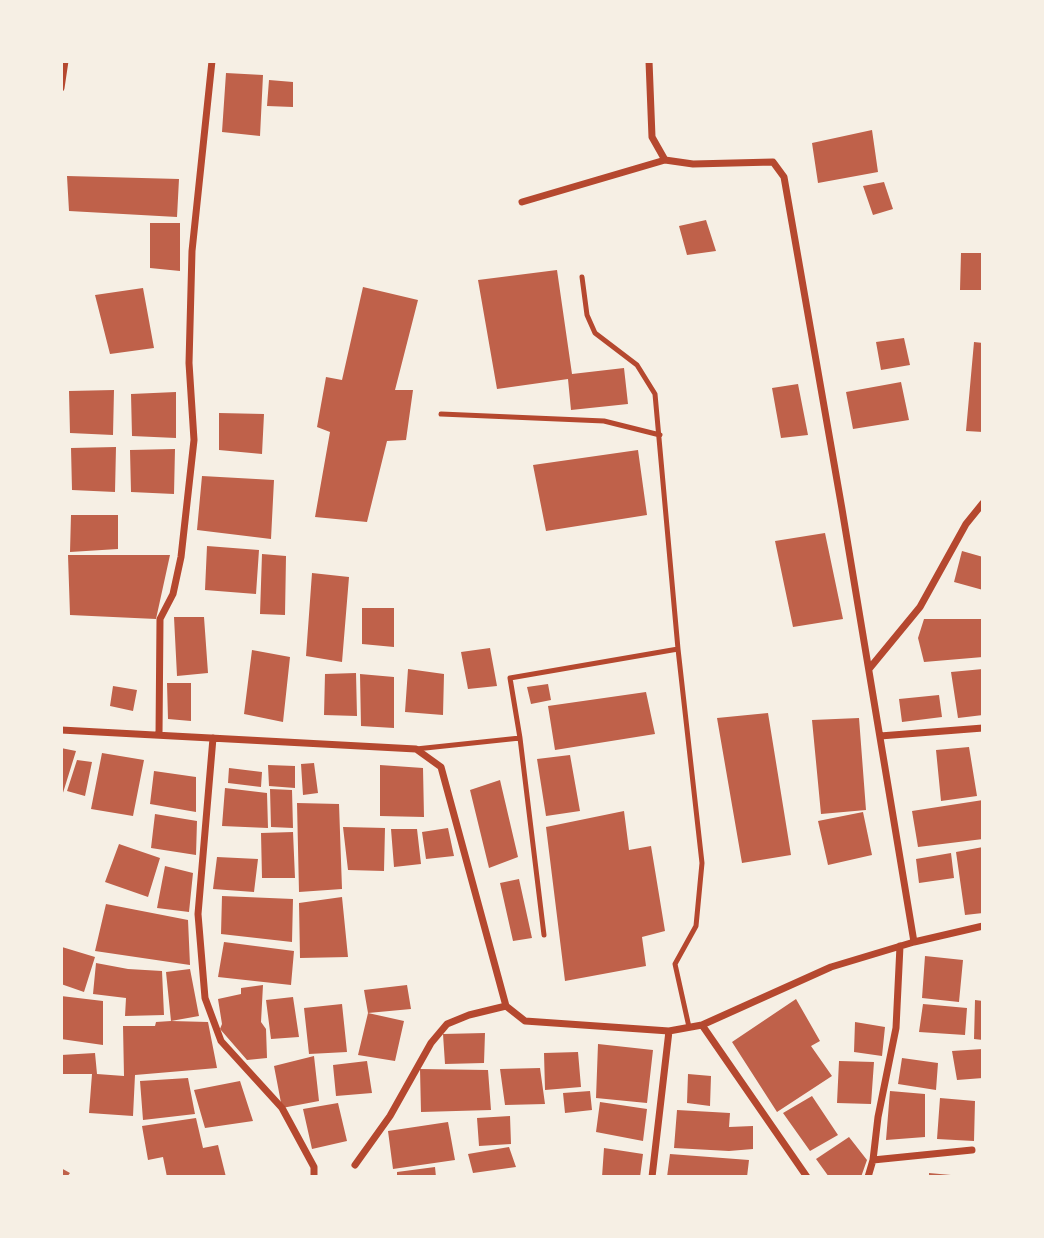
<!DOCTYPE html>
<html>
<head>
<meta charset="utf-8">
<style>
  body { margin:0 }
  #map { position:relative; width:1044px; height:1238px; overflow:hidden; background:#f6efe4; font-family:Jost,sans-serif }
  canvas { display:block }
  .frame { position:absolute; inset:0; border:63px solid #f6efe4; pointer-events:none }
</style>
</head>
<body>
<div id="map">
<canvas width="1044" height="1238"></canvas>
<div class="frame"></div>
</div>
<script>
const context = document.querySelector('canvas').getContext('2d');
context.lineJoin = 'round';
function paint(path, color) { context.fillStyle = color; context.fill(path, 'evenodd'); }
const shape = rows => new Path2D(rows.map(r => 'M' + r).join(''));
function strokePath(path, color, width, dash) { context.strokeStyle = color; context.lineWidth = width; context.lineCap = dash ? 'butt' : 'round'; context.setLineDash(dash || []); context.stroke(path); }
const building = shape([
  [226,73,263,75,260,136,222,132],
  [269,80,293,82,293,107,267,106],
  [872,130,878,172,818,183,812,143],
  [67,176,179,179,177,217,69,211],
  [884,182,893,209,873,215,863,186],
  [706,220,716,251,687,255,679,226],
  [150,223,180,223,180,271,150,268],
  [961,253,983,253,983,290,960,290],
  [557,270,572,374,624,368,628,404,571,410,568,379,497,389,478,280],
  [363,287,418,300,395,390,413,390,406,440,387,441,367,522,315,517,330,432,317,427,326,377,342,380],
  [143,288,154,348,110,354,95,295],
  [904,338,910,365,881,370,876,342],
  [974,342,983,343,983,432,966,431],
  [901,382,909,420,853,429,846,392],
  [798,384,808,435,781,438,772,388],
  [114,390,113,435,70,433,69,391],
  [176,392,176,438,132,436,131,394],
  [219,413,264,414,262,454,219,450],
  [116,447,115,492,72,490,71,448],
  [175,449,174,494,131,492,130,450],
  [638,450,647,515,546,531,533,465],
  [202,476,274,480,271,539,197,530],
  [71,515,118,515,118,549,70,552],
  [825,533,843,619,793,627,775,541],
  [207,546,259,550,256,594,205,590],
  [962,551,983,557,983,590,954,582],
  [262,554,286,556,285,615,260,614],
  [68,555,170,555,156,619,70,615],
  [312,573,349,577,342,662,306,656],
  [362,608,394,608,394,647,362,644],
  [174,617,204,617,208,673,177,676],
  [924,619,983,619,983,657,924,662,918,638],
  [490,648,497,686,468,689,461,652],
  [252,650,290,657,283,722,244,714],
  [408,669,444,674,443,715,405,712],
  [983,669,983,715,958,718,951,672],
  [356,673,357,716,324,715,325,674],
  [360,674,394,677,394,728,361,726],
  [167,683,191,683,191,721,168,719],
  [548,684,551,700,531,704,527,687],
  [113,686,137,690,133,711,110,706],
  [646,692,655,734,555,750,548,706],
  [939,695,942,717,902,722,899,699],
  [768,713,791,855,742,863,717,718],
  [859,718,866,810,821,814,812,720],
  [969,747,977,796,941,801,936,750],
  [61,748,76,751,62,796,61,795],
  [102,753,144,760,133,816,91,809],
  [570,755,580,811,546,816,537,759],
  [77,760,92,762,85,796,67,791],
  [314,763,318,793,303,795,301,764],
  [268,765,295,766,295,788,269,786],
  [380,765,423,768,424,817,380,816],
  [229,768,262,772,261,787,228,783],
  [154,771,196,777,196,812,150,804],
  [500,780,518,857,489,868,470,790],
  [225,788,267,793,268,828,222,826],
  [270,789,292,790,293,828,271,827],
  [983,800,983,839,918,847,912,811],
  [297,803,339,804,342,889,299,892],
  [624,811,629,850,651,846,665,931,642,937,646,966,565,981,546,827],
  [863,812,872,855,828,865,818,821],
  [155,814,197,821,196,855,151,848],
  [343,827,385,828,384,871,348,870],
  [448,828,454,856,426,859,422,832],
  [391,829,417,829,421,864,394,867],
  [293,832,295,878,262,878,261,833],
  [119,844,160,858,148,897,105,882],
  [983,847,983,913,965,915,956,852],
  [951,853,954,878,919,883,916,859],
  [217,857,258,859,254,892,213,889],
  [165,866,193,873,189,912,157,908],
  [519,879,532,938,513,941,500,883],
  [222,896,293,899,292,942,221,934],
  [342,897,348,957,300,958,299,903],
  [106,904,188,920,190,965,95,951],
  [224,942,294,951,291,985,218,977],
  [62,947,95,957,84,992,61,984],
  [925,956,963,960,959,1002,922,998],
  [96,963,128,969,162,971,164,1015,125,1016,126,998,93,994],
  [190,969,199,1016,171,1021,208,1022,217,1068,135,1075,133,1116,89,1113,92,1074,61,1074,61,1055,95,1053,97,1074,124,1076,123,1026,155,1026,156,1022,171,1021,166,972],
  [263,985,261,1022,266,1029,267,1058,247,1060,220,1029,222,1024,218,999,241,994,241,988],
  [407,985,411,1009,368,1013,404,1021,395,1061,358,1055,368,1013,364,990],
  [61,996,103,1001,103,1045,61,1039],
  [293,997,299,1037,271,1039,266,1000],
  [796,999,820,1041,811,1046,832,1076,777,1112,732,1042],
  [975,1000,983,1001,983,1040,974,1039],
  [342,1004,347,1052,309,1054,304,1008],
  [923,1004,967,1008,965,1035,919,1032],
  [855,1022,885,1027,882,1056,854,1052],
  [485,1033,484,1063,445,1064,443,1034],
  [598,1044,653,1050,647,1103,596,1098],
  [983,1049,983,1078,957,1080,952,1051],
  [578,1052,581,1087,545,1090,544,1053],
  [314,1056,319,1101,282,1108,274,1066],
  [902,1058,938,1063,936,1090,898,1084],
  [367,1061,372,1093,336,1096,333,1065],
  [839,1061,874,1062,871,1104,837,1103],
  [540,1068,545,1104,505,1105,500,1069],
  [420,1069,488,1070,491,1110,421,1112],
  [688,1074,711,1076,710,1106,687,1103],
  [188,1078,195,1114,143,1120,140,1081],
  [240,1081,253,1121,205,1128,194,1090],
  [590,1091,592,1110,565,1113,563,1093],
  [890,1091,925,1094,925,1137,886,1140],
  [812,1096,838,1135,810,1151,783,1113],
  [940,1098,975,1101,974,1141,937,1139],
  [600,1102,647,1109,643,1141,596,1132],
  [338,1103,347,1141,312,1149,303,1109],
  [677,1110,730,1113,729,1127,753,1126,753,1149,729,1151,674,1148],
  [510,1116,511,1144,479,1146,477,1118],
  [196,1118,203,1148,218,1145,226,1177,167,1177,163,1157,148,1160,142,1126],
  [448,1122,455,1160,393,1169,388,1131],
  [849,1137,867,1160,861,1177,829,1177,816,1159],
  [509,1147,516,1167,473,1173,468,1154],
  [604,1148,643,1154,640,1177,602,1177],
  [670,1154,749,1160,747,1177,667,1177],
  [435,1167,436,1177,397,1177,397,1172],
  [61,1168,70,1173,67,1177,61,1177],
  [929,1173,951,1175,951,1177,929,1177]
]);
const service = shape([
  [582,277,587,315,595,333,637,365,655,394,678,649,702,863,696,926,675,964,689,1027],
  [441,414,604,421,660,435],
  [520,738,544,935],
  [416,749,520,738,510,678,678,649]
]);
const minor = shape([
  [649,61,652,137,665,160],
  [61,88,65,61],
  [522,202,665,160,693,164,773,162,784,177,842,509,914,942],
  [869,669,920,607,966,524,983,503],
  [61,730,416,749,441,767,506,1006,525,1021,669,1031,702,1025,831,967,914,942,983,926],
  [159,735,160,619,173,594,181,557,194,440,189,363,192,251,212,61],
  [880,736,983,728],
  [213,738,198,914,205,998,221,1041,282,1108,314,1167,314,1177],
  [702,1025,807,1177],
  [873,1160,972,1150],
  [355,1165,390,1116,431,1043,447,1024,469,1015,506,1006],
  [652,1177,669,1031],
  [868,1177,873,1160,878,1117,896,1028,900,946]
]);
paint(building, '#bf614a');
strokePath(service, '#b5482f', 5);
strokePath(minor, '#b5482f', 7);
</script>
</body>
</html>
